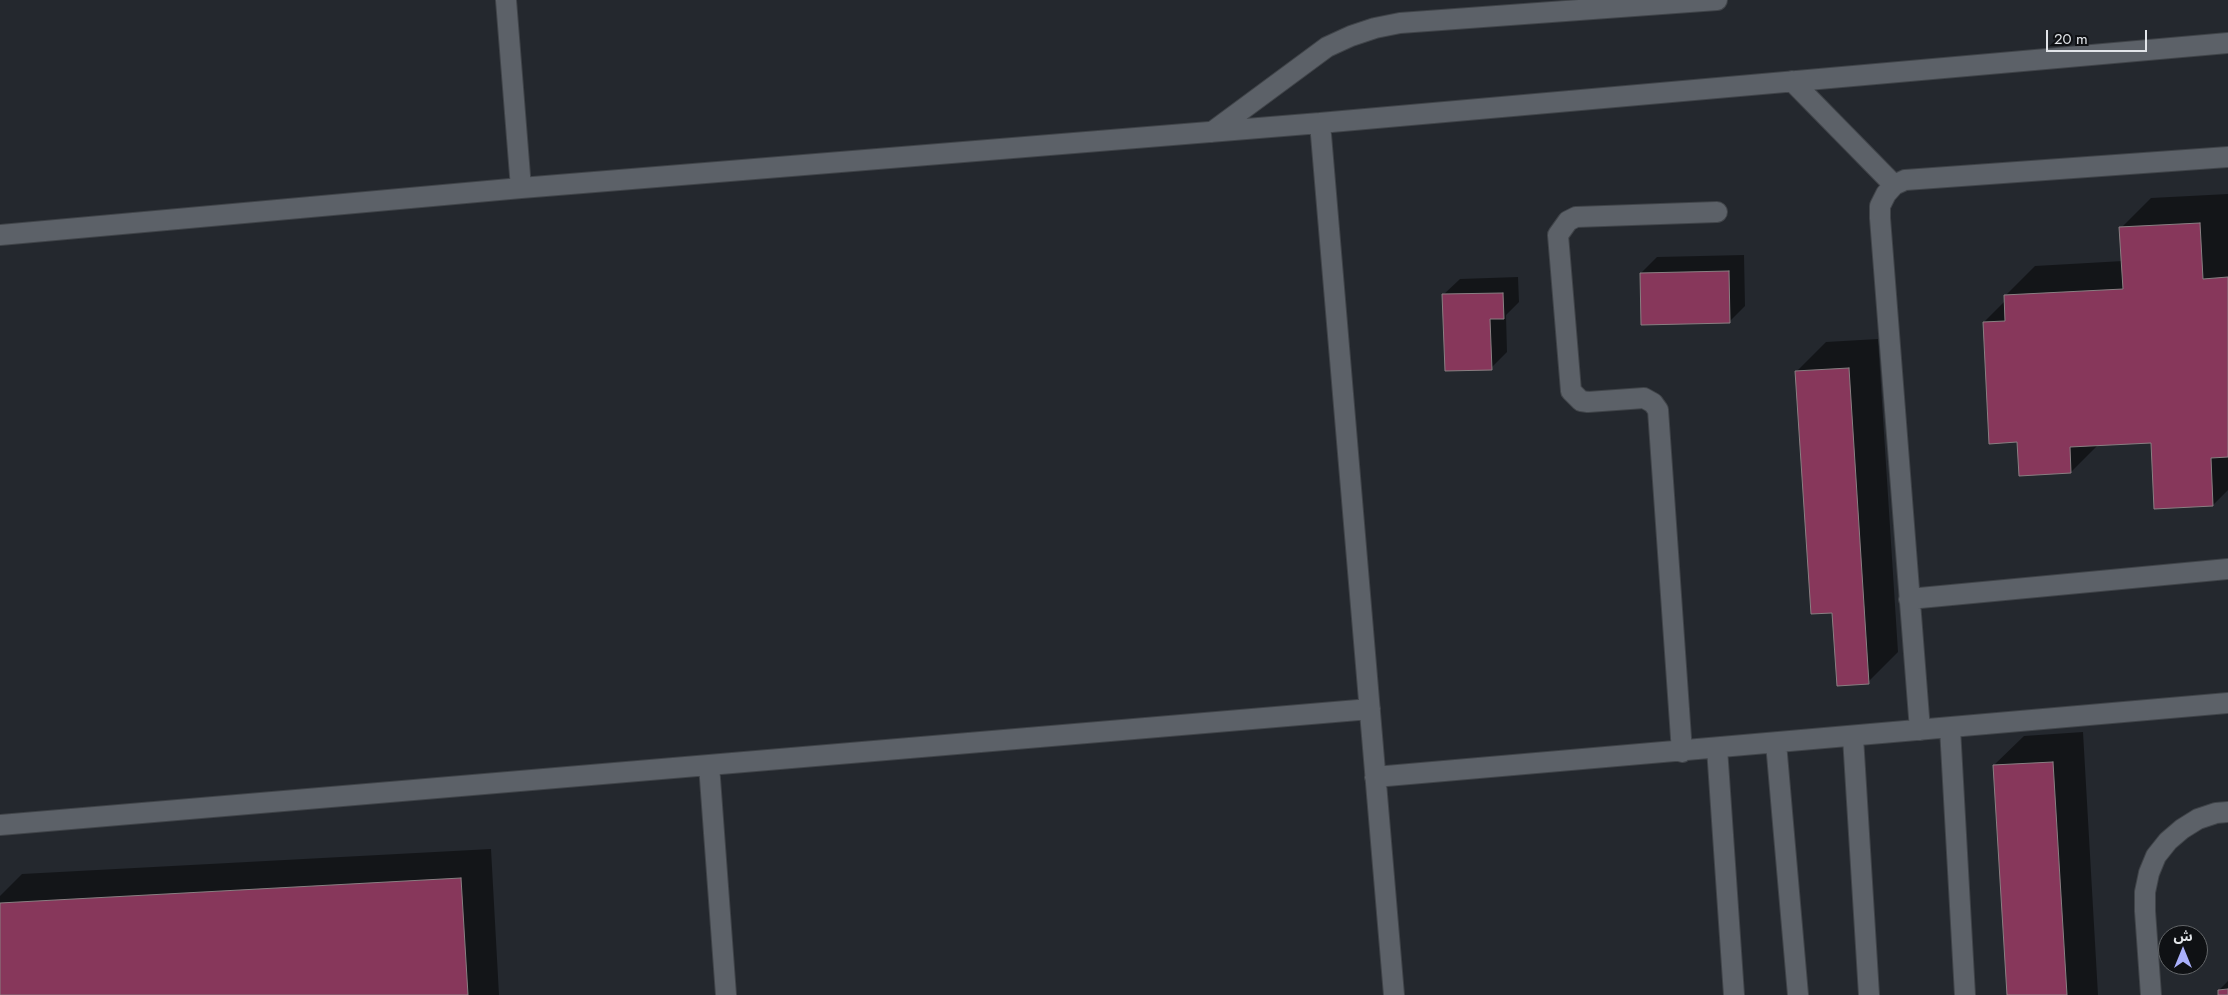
<!DOCTYPE html>
<html>
<head>
<meta charset="utf-8">
<style>
  body { margin:0 }
  #map { position:relative; width:2228px; height:995px; overflow:hidden; background:#24282e; font-family:Jost,"Noto Sans Arabic",sans-serif }
  canvas { display:block }
  .north { position:absolute; left:2158px; top:925px; width:50px; height:50px; box-sizing:border-box; background:#0f1114; border:1px solid #636669; border-radius:50%; rotate:0deg; font-size:14px; font-weight:700; line-height:20px; text-align:center; color:#e2e5e9 }
  .north::after { content:''; display:block; margin:auto; width:18px; height:22px; background:#a9b0fc; clip-path:polygon(50% 0,100% 100%,50% 72%,0 100%) }
  .scale { position:absolute; left:2046px; top:30px; width:101px; height:22px; box-sizing:border-box; border:2px solid #e2e5e9; border-top:0; padding-left:6px; font-size:15px; line-height:18px; white-space:nowrap; color:#e2e5e9; -webkit-text-stroke:4px #0f1114; paint-order:stroke }
</style>
</head>
<body>
<div id="map">
<canvas width="2228" height="995"></canvas>
<div class="north">ش</div>
<div class="scale">20 m</div>
</div>
<script>
const context = document.querySelector('canvas').getContext('2d');
context.lineJoin = 'round';
function paint(path, color) { context.fillStyle = color; context.fill(path, 'evenodd'); }
const shape = rows => new Path2D(rows.map(r => 'M' + r).join(''));
function strokePath(path, color, width, dash) { context.strokeStyle = color; context.lineWidth = width; context.lineCap = dash ? 'butt' : 'round'; context.setLineDash(dash || []); context.stroke(path); }
const shadow = shape([
  [2228,194,2228,490,2213,505,2152,442,2098,445,2071,472,2018,441,1984,322,2005,301,2005,296,2035,266,2123,261,2121,228,2151,198],
  [1744,255,1745,306,1729,322,1641,273,1657,257],
  [1518,277,1519,302,1506,315,1507,352,1491,368,1443,295,1460,279],
  [1878,339,1898,652,1868,682,1833,612,1796,372,1826,342],
  [2083,732,2098,995,2008,995,1994,765,2024,736],
  [491,849,499,995,0,995,0,896,22,874],
  [2228,981,2228,995,2220,995,2219,990]
]);
const building = shape([
  [2200,223,2203,279,2228,277,2228,457,2211,458,2213,506,2154,509,2151,443,2070,447,2071,473,2019,476,2017,442,1989,444,1983,322,2005,321,2004,295,2123,289,2119,227,2200,223],
  [1729,271,1730,323,1641,325,1640,273,1729,271],
  [1503,293,1504,319,1490,319,1492,370,1445,371,1442,294,1503,293],
  [1849,368,1869,684,1837,686,1832,613,1811,614,1795,371,1849,368],
  [2053,762,2067,995,2007,995,1993,765,2053,762],
  [461,878,468,995,0,995,0,903,461,878],
  [2228,989,2228,995,2218,995,2218,990,2228,989]
]);
const lane = shape([
  [506,0,521,188],
  [1792,81,1894,185],
  [1320,123,1394,995],
  [1212,132,1327,47,1351,36,1375,28,1400,23,1717,0],
  [0,235,521,188,1320,123,2228,43],
  [1909,599,2228,569],
  [1950,728,1965,995],
  [1920,730,1880,218,1880,206,1886,194,1894,185,1905,180,2228,157],
  [1853,737,1869,995],
  [1776,743,1798,995],
  [1717,748,1734,995],
  [1682,752,1658,410,1653,403,1644,398,1588,402,1581,401,1571,391,1558,235,1568,221,1576,217,1717,212],
  [709,765,726,995],
  [1375,777,2228,703],
  [0,825,1370,709],
  [2151,995,2145,911,2145,892,2149,873,2156,856,2168,841,2182,829,2198,819,2216,813,2228,812]
]);
paint(shadow, '#0007');
paint(building, '#87375b');
strokePath(building, '#897f82', 1);
strokePath(lane, '#404449', 22);
strokePath(lane, '#5c6168', 20);
</script>
</body>
</html>
